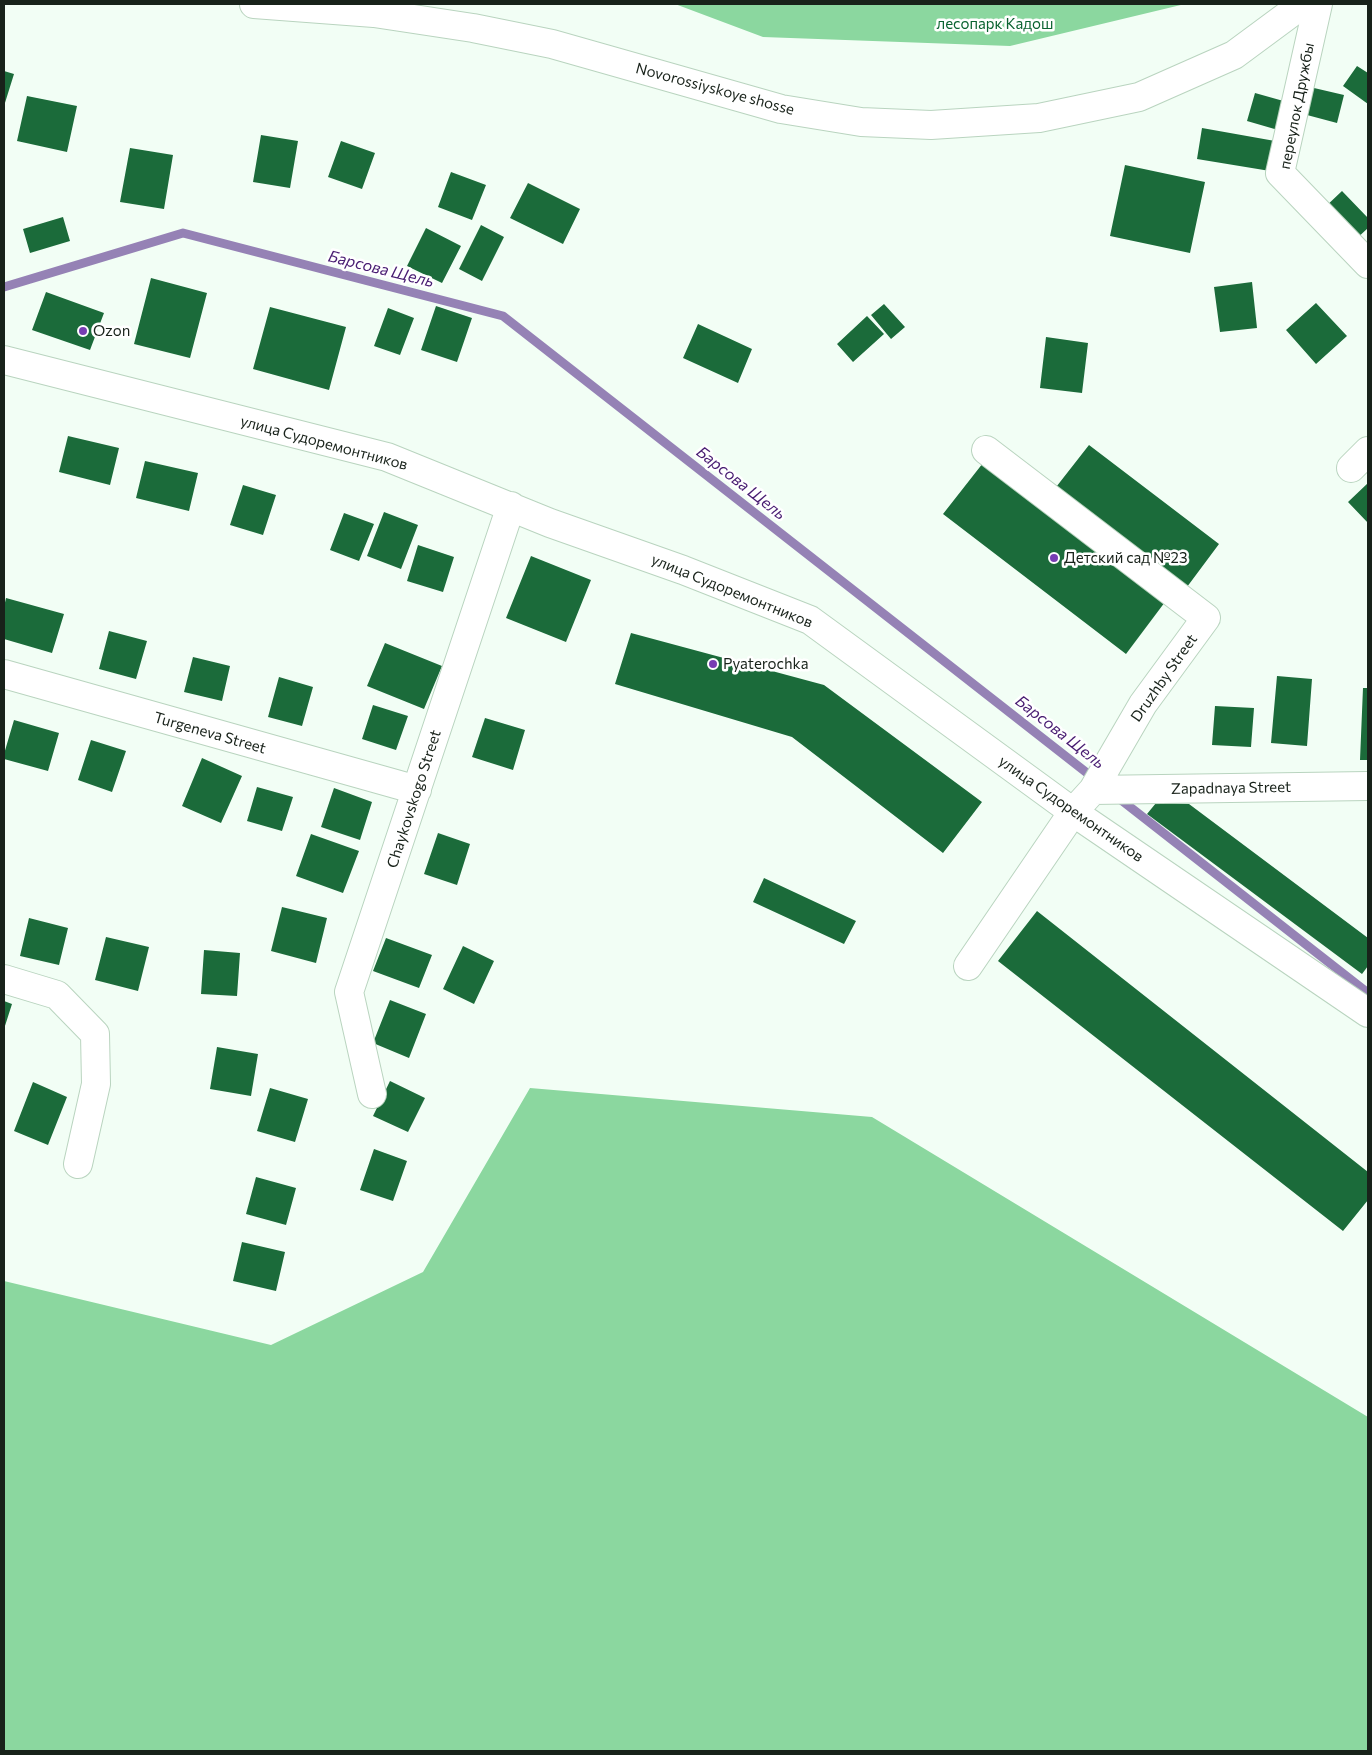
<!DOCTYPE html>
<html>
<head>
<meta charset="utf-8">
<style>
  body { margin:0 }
  #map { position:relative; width:1372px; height:1755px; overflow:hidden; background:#f2fef5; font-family:Commissioner,sans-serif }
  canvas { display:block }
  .frame { position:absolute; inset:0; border:5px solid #18221a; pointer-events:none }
</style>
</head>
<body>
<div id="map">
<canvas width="1372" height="1755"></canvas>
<div class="frame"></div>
</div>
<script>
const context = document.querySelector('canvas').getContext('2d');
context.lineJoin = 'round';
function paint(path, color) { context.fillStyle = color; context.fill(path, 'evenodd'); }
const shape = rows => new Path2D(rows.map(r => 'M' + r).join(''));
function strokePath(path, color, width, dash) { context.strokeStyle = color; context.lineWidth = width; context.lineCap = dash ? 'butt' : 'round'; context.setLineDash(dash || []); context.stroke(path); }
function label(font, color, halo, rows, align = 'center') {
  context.font = font + ' Commissioner,sans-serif'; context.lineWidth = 5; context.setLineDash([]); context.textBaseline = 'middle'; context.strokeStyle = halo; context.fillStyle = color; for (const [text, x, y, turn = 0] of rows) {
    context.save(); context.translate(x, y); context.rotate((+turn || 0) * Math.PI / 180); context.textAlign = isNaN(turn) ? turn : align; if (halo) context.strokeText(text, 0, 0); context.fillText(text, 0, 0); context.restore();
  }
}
const forest = shape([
  [675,4,1185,4,1010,46,763,37],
  [530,1088,872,1117,1368,1417,1368,1751,4,1751,4,1281,271,1345,423,1272]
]);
const stream = shape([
  [4,287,183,233,503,316,1096,780],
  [1116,796,1368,993]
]);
const building = shape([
  [1357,66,1368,73,1368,104,1343,86],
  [4,71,14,74,4,106],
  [1314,88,1344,95,1337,123,1307,115],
  [1255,93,1287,102,1278,130,1247,121],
  [27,96,77,106,67,152,17,141],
  [1202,128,1275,141,1270,171,1197,159],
  [261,135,298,141,290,188,253,182],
  [341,141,375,153,362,189,328,177],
  [130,148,173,155,164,209,120,202],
  [1125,165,1205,182,1190,253,1110,236],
  [451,172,486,185,472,220,438,207],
  [528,183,580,209,563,244,510,218],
  [1342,191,1368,218,1368,228,1354,241,1323,209],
  [63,217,70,241,30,253,23,229],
  [481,225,504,237,482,281,459,269],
  [426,228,461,246,442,283,407,266],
  [151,278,207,293,190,358,134,344],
  [1252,282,1257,328,1220,332,1214,287],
  [46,292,104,313,90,350,32,330],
  [1316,303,1347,336,1316,364,1286,330],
  [884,304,905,327,891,339,871,315],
  [436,306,472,318,457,362,421,350],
  [270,307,346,327,329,390,253,369],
  [388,308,414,318,400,355,374,346],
  [867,316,884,334,853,362,837,344],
  [698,324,752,349,738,383,683,358],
  [1046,337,1088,343,1082,393,1040,388],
  [68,436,119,448,110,485,59,472],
  [1089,445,1219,544,1184,591,1053,491],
  [145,461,198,473,189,511,136,498],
  [983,463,1165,602,1126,654,943,514],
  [1368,483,1368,523,1348,502],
  [243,485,276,495,263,535,230,525],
  [384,512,418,525,401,569,367,556],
  [344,513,374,524,359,561,330,550],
  [418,545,454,557,443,592,407,581],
  [531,556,591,580,566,642,506,618],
  [6,598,64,614,52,653,4,639,4,607],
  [109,631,147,641,136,679,99,669],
  [631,633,824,685,982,802,943,853,792,737,615,684],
  [385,643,442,666,424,709,367,686],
  [193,657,230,666,222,701,184,692],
  [1277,676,1312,679,1307,746,1271,743],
  [279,677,313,687,302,726,268,717],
  [1363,688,1368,688,1368,760,1360,760],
  [373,705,408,716,396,750,362,739],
  [1215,706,1254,708,1251,747,1212,745],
  [485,718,525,730,513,770,472,757],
  [14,720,59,733,48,771,4,759,4,754],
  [91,740,126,751,112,792,78,780],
  [202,758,242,776,221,823,182,806],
  [257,787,293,797,282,831,247,821],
  [334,788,372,802,360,840,321,827],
  [1156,803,1189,804,1368,938,1368,966,1362,974,1147,814],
  [438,833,470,844,457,885,424,874],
  [311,834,359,851,343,893,296,876],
  [764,878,856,921,844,944,753,902],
  [282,907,327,918,316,963,271,951],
  [1037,911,1368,1172,1368,1200,1343,1231,998,961],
  [29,918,68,928,59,965,20,956],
  [106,937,149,947,138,991,95,980],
  [386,938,432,955,419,988,373,971],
  [463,946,494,961,474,1004,443,989],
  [204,950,240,953,237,996,201,994],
  [390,1000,426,1014,409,1058,373,1043],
  [4,1001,12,1004,4,1029],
  [217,1047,258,1054,251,1096,210,1089],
  [390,1081,425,1098,408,1132,373,1116],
  [33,1082,67,1097,48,1145,14,1131],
  [270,1088,308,1099,295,1142,257,1131],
  [374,1149,407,1161,393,1201,360,1190],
  [256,1177,296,1188,286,1225,246,1214],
  [242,1242,285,1252,276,1291,233,1281]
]);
const minor = shape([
  [1318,4,1280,173,1368,264],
  [4,360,387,457,550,523,683,570,810,620,1073,812,1368,1013],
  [1351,468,1368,451],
  [4,674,417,790],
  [1093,790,1368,786],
  [968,966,1073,812,1093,790,1143,704,1206,618,986,450],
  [4,979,57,995,95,1034,96,1084,78,1164],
  [372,1094,349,992,511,506]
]);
const trunk = shape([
  [254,4,374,13,473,28,552,44,781,109,861,122,931,125,1039,118,1139,97,1234,55,1303,4]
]);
const markers = [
  [83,331,5,"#773db3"],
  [1054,558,5,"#773db3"],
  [713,664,5,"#773db3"]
];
const parkNames = [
  ["лесопарк Кадош",995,24]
];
const streetNames = [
  ["Novorossiyskoye shosse",715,89,15],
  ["переулок Дружбы",1297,106,-79],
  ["улица Судоремонтников",324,443,15],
  ["улица Судоремонтников",732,591,22],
  ["Druzhby Street",1164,678,-55],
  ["Turgeneva Street",210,733,16],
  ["Zapadnaya Street",1231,788,-1],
  ["Chaykovskogo Street",414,799,-72],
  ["улица Судоремонтников",1071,809,35]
];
const poiNames = [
  ["Ozon",93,331],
  ["Детский сад №23",1064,558],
  ["Pyaterochka",723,664]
];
const waterNames = [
  ["Барсова Щель",381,269,14],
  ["Барсова Щель",741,483,38],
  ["Барсова Щель",1060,732,38]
];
paint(forest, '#8bd79f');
strokePath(stream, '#9582b5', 9);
paint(building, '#1b6b3a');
strokePath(minor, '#b9d4bf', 30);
strokePath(trunk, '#b9d4bf', 30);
strokePath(minor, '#fff', 28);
strokePath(trunk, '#fff', 28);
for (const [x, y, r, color] of markers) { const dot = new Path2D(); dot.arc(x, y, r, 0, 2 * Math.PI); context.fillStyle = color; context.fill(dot); strokePath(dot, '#fff', 2); }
label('15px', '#0b6331', '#fff', parkNames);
label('15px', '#18221a', '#fff', streetNames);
label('15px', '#18221a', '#fff', poiNames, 'left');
label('italic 16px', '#471b71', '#fff', waterNames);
</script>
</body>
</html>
